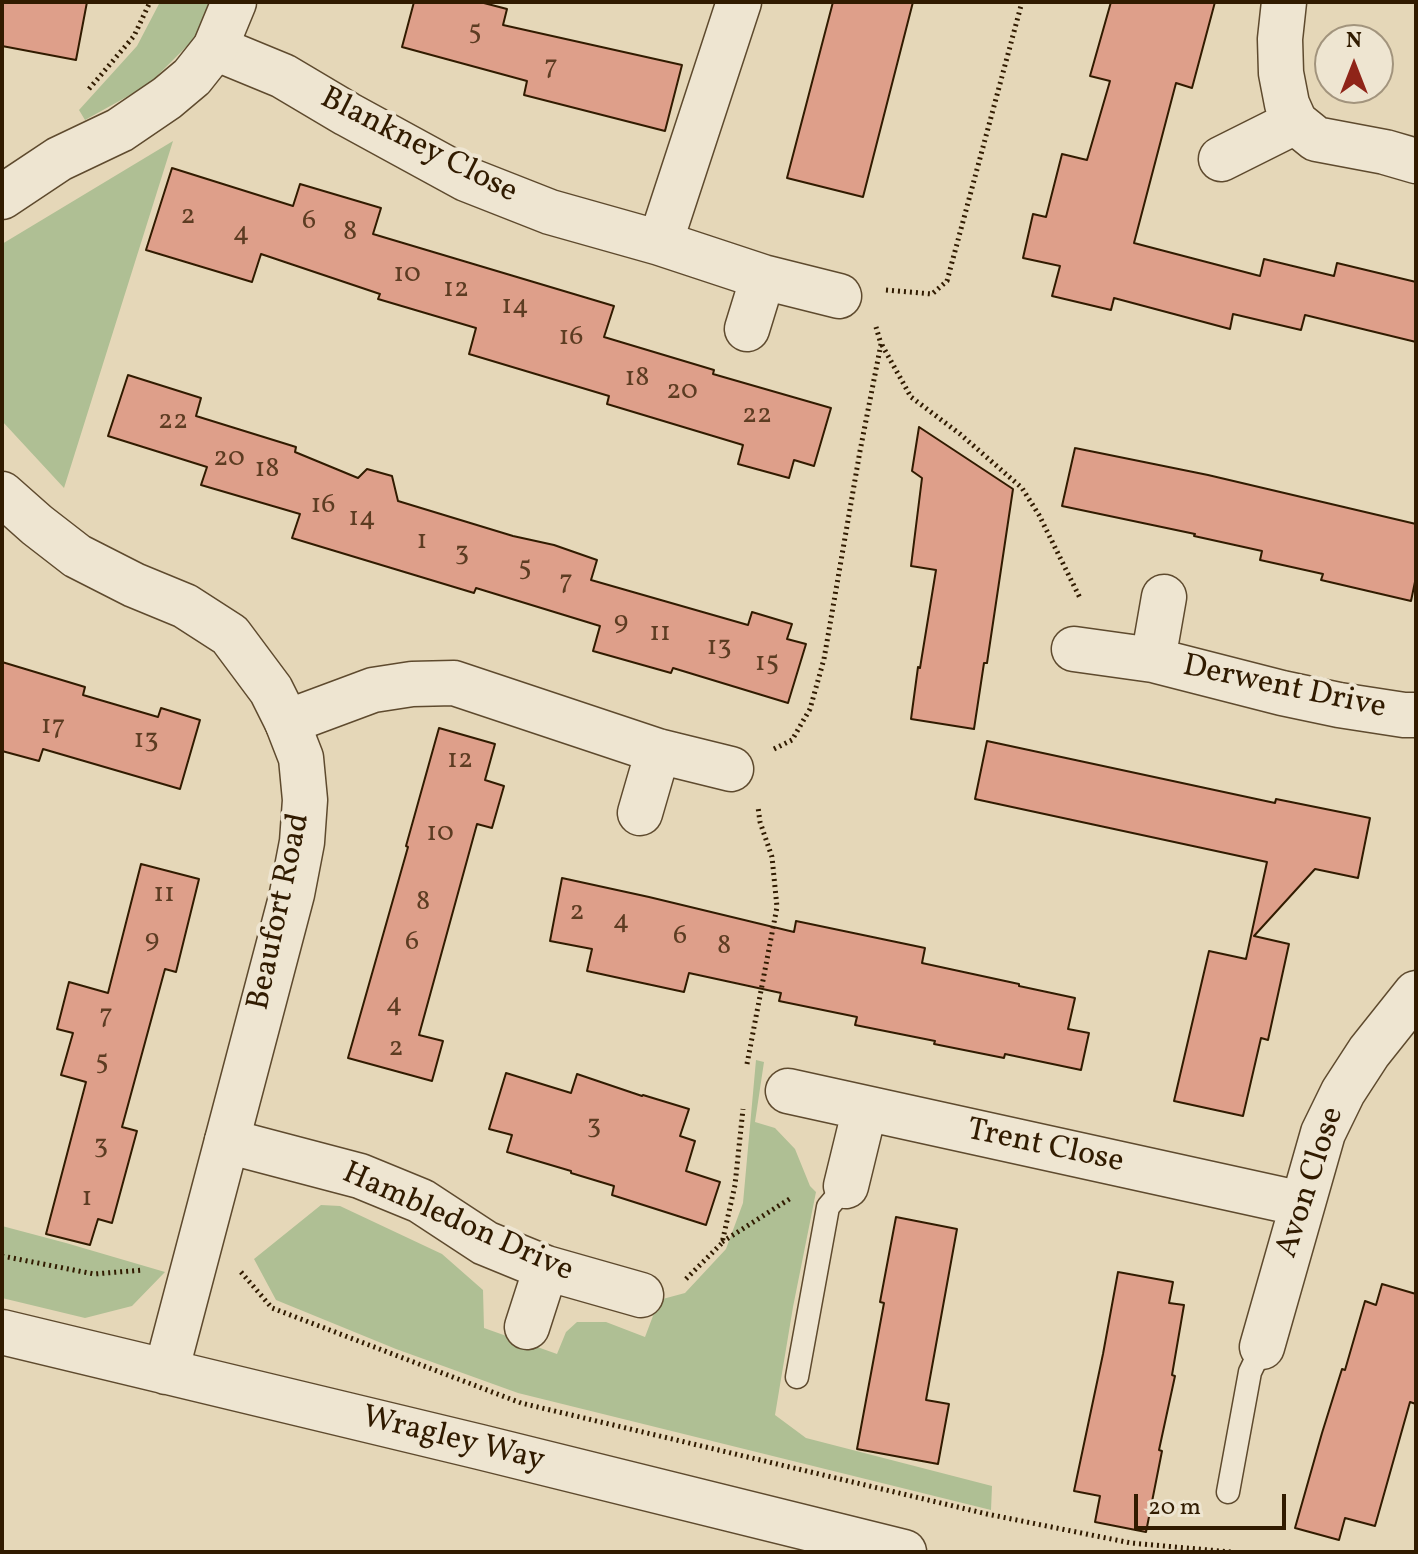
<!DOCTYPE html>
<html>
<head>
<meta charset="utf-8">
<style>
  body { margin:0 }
  #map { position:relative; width:1418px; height:1554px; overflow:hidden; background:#e5d7b8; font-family:Vollkorn,serif }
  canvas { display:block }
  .frame { position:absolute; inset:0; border:4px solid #311b00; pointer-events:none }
  .north { position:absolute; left:1314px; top:24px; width:80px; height:80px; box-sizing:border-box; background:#eee5d1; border:2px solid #a2947d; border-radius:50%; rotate:0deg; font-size:22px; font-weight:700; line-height:32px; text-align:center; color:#311b00 }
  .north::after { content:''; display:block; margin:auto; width:28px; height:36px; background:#8f2418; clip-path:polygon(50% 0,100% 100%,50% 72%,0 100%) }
  .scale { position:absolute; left:1134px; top:1494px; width:152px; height:36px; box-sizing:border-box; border:4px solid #311b00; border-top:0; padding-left:10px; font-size:24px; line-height:28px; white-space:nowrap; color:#311b00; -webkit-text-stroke:6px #eee5d1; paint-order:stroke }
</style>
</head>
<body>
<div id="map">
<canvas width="1418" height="1554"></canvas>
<div class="frame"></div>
<div class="north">N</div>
<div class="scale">20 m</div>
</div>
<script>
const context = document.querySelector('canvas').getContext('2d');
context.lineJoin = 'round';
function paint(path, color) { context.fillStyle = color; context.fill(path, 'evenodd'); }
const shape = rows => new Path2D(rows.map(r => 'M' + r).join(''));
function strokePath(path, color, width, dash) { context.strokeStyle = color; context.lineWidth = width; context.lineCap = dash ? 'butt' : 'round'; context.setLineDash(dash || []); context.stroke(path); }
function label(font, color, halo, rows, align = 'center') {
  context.font = font + ' Vollkorn,serif'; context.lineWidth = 8; context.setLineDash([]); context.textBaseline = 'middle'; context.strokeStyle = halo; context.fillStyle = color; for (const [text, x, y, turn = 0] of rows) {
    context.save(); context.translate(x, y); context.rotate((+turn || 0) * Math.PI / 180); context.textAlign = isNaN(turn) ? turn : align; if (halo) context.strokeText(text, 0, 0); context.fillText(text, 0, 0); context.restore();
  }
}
const green = shape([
  [160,2,212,2,194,39,148,85,85,120,79,110,137,46],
  [173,141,64,488,2,421,2,244],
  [756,1060,764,1062,755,1122,775,1128,795,1149,810,1186,816,1192,793,1307,775,1415,806,1438,992,1486,991,1510,518,1393,396,1349,276,1300,254,1259,321,1205,340,1206,442,1254,483,1290,484,1328,557,1354,566,1332,577,1322,606,1322,645,1337,659,1300,685,1293,726,1249,743,1203],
  [2,1226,66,1243,165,1272,132,1306,85,1318,2,1298]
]);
const building = shape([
  [2,2,87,2,76,60,2,46,2,2],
  [414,2,480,2,507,9,503,25,682,65,665,131,524,95,527,81,402,47,414,2],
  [833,2,913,2,863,197,787,178,833,2],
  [1111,2,1215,2,1192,88,1176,83,1134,243,1260,276,1264,259,1334,276,1337,263,1416,282,1416,342,1305,315,1301,330,1233,314,1230,329,1114,298,1111,310,1052,296,1060,266,1023,258,1033,214,1046,217,1062,154,1087,160,1110,81,1090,76,1111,2],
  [172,168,293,206,300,184,381,208,373,234,614,306,604,337,714,370,713,374,831,408,814,466,794,460,789,478,738,464,743,445,607,404,609,396,469,354,476,328,378,299,380,294,261,254,252,282,146,250,172,168],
  [128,375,201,398,196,416,296,447,295,452,358,478,367,469,392,476,398,501,513,536,554,545,597,560,591,580,748,625,752,612,792,624,787,639,806,644,788,703,673,668,671,673,593,651,600,626,476,588,474,593,292,538,300,514,201,485,207,467,108,436,128,375],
  [919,427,1013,489,987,663,984,663,974,729,911,719,918,667,920,668,936,570,911,566,922,478,912,471,919,427],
  [1075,448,1208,475,1416,524,1416,577,1411,601,1321,580,1323,574,1260,560,1262,551,1194,536,1195,534,1062,506,1075,448],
  [2,662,85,687,83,695,158,717,161,708,200,720,180,789,43,749,39,761,2,751,2,662],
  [439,728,495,744,485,780,504,786,492,828,477,824,419,1035,443,1041,432,1081,348,1058,408,847,406,846,439,728],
  [987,741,1275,803,1276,799,1370,818,1358,878,1315,869,1254,936,1289,944,1268,1040,1261,1038,1243,1116,1174,1101,1209,951,1246,959,1267,862,975,799,987,741],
  [141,864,199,879,176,972,165,969,122,1127,137,1131,112,1223,98,1219,90,1245,46,1234,86,1082,61,1075,73,1033,57,1029,69,982,108,993,141,864],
  [562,878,649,897,794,932,796,921,925,948,922,963,1019,984,1019,986,1075,998,1068,1029,1089,1033,1081,1070,1005,1054,1004,1058,934,1044,935,1041,855,1025,857,1017,779,1001,781,993,689,973,684,992,587,971,592,949,550,941,562,878],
  [506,1073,571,1093,577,1074,642,1096,643,1095,689,1109,680,1136,695,1141,686,1171,720,1182,706,1225,612,1195,614,1186,571,1173,571,1171,507,1152,512,1135,489,1129,506,1073],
  [896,1217,957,1229,926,1400,949,1404,938,1464,857,1449,884,1303,880,1302,896,1217],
  [1118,1272,1173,1282,1169,1303,1184,1305,1172,1375,1175,1376,1159,1450,1162,1451,1146,1532,1095,1522,1100,1496,1074,1491,1103,1354,1118,1272],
  [1382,1284,1416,1294,1416,1404,1410,1402,1375,1526,1345,1518,1339,1540,1295,1528,1322,1433,1342,1369,1345,1370,1365,1301,1376,1305,1382,1284]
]);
const path = shape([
  [89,89,134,36,150,2],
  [886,290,932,294,947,281,1022,2],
  [882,345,911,397,960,434,1022,488,1039,515,1081,600],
  [774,749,792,740,810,709,824,659,860,451,881,344,876,327],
  [747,1064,777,907,772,857,760,822,758,807],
  [722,1242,791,1198],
  [2,1256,94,1274,143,1270],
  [241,1272,272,1308,521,1403,987,1514,1131,1543,1231,1552],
  [686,1279,722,1243,735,1185,743,1109]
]);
const service = shape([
  [797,1377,828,1207,846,1186],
  [1228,1492,1250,1372,1262,1347]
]);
const minor = shape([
  [1284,2,1280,39,1281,73,1287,104,1295,122],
  [215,48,283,76,347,114,466,179,550,212,660,243,763,277,839,296],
  [1221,159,1295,122,1316,139,1385,152,1416,161],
  [660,243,739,2],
  [747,329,763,277],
  [1074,649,1153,660,1282,693,1339,705,1404,715,1416,715],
  [1153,660,1164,597],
  [287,722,373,690,412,684,454,683,658,751,731,769],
  [640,813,658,751],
  [788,1091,1302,1204],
  [227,1141,360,1176,421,1201,485,1243,546,1268,641,1295],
  [846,1186,865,1108],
  [527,1327,546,1268],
  [1262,1347,1323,1133,1343,1092,1369,1052,1416,993]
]);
const tertiary = shape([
  [2,197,59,159,120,130,167,98,192,77,215,48,234,2],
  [2,494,37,525,77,556,134,585,185,606,230,635,271,690,287,722,301,758,305,800,302,842,292,894,166,1372],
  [2,1332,480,1447,904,1552]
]);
const numberNames = [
  ["5",475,34],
  ["7",551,68],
  ["2",188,218],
  ["6",309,223],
  ["8",350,234],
  ["4",241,235],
  ["10",407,276],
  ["12",456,291],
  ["14",515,308],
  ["16",571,339],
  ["18",637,380],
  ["20",682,393],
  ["22",757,417],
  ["22",173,423],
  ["20",229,460],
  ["18",267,471],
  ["16",323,507],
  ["14",362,520],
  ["1",422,543],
  ["3",462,555],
  ["5",525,570],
  ["7",566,583],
  ["9",621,624],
  ["11",660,635],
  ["13",719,649],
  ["15",767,665],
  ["17",53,728],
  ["13",146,742],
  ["12",460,762],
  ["10",440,835],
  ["11",164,896],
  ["8",423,904],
  ["2",577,914],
  ["4",621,923],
  ["6",680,938],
  ["9",152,942],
  ["6",412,944],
  ["8",724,948],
  ["4",394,1006],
  ["7",106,1017],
  ["2",396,1050],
  ["5",102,1064],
  ["3",594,1128],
  ["3",101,1148],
  ["1",87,1200]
];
const streetNames = [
  ["Blankney Close",418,147,27],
  ["Derwent Drive",1284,689,12],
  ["Beaufort Road",281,912,-78],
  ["Trent Close",1045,1148,12],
  ["Avon Close",1312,1183,-72],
  ["Hambledon Drive",457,1224,24],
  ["Wragley Way",453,1441,14]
];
paint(green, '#afbf94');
paint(building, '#de9f8a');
strokePath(building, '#311b00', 2);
strokePath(service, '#5e4a2e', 25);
strokePath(minor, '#5e4a2e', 47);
strokePath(tertiary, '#5e4a2e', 47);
strokePath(path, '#311b00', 5, [2, 4]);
strokePath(service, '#eee5d1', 22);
strokePath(minor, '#eee5d1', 44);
strokePath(tertiary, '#eee5d1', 44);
label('28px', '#5c3c22', null, numberNames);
label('32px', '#311b00', '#eee5d1', streetNames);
</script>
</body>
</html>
